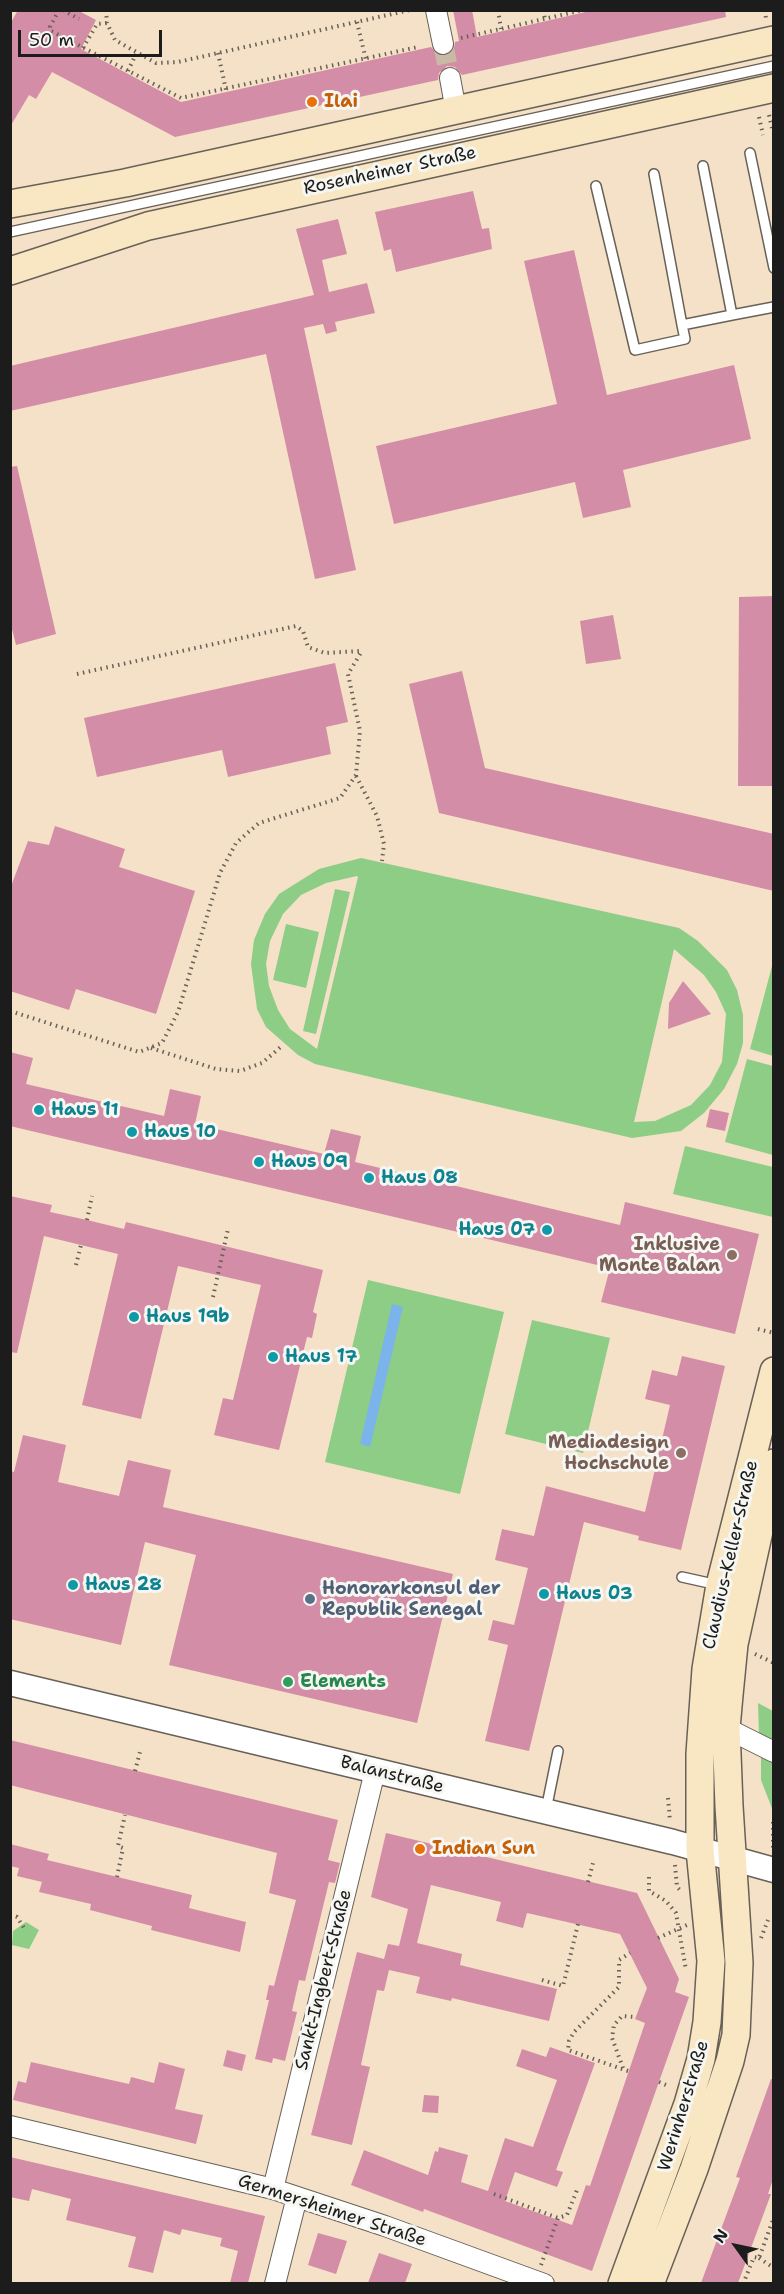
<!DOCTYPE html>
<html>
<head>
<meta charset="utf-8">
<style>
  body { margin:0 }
  #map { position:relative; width:784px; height:2294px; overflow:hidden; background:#f4e1c7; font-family:"Shantell Sans",sans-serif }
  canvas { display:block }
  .frame { position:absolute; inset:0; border:12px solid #1c1c1c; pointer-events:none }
  .north { position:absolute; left:706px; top:2216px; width:60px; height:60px; -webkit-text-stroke:4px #f6f6f2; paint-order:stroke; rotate:303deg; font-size:16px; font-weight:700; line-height:24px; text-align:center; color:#1c1c1c }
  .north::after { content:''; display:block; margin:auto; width:21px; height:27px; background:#1c1c1c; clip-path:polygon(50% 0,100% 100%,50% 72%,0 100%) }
  .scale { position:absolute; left:18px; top:30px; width:144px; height:27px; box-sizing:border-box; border:3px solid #1c1c1c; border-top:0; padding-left:8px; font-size:18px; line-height:21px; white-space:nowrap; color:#1c1c1c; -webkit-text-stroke:4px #f6f6f2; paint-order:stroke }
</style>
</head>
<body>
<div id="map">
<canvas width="784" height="2294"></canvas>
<div class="frame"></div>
<div class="north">N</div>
<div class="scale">50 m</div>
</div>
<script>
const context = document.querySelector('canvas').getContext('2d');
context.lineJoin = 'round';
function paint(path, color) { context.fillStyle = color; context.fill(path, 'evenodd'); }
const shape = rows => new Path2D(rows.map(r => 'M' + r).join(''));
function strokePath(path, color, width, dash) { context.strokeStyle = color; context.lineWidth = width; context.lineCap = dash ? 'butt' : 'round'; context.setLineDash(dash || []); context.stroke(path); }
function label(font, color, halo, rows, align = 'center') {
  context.font = font + ' "Shantell Sans",sans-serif'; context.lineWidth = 6; context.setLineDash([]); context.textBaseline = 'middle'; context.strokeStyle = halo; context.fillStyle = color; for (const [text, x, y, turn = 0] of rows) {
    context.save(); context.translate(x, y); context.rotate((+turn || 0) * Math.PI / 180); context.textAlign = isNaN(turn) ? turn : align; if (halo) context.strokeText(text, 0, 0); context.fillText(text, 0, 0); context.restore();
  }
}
const green = shape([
  [361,858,679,928,698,941,727,970,737,990,743,1015,743,1043,737,1064,724,1089,704,1113,681,1131,632,1138,315,1064,298,1055,266,1027,257,1009,251,964,254,940,265,914,279,894,319,869],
  [357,876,358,877,317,1049,290,1029,278,1010,269,986,266,964,270,941,283,914,301,895,326,883],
  [674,949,704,975,716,992,726,1014,722,1062,710,1085,691,1105,655,1121,634,1122],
  [335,889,350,892,316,1034,303,1031],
  [286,924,319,932,306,988,273,980],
  [772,966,774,967,773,1056,750,1049],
  [747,1059,773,1066,773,1155,725,1142],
  [685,1146,773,1167,773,1217,673,1194],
  [368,1280,504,1312,460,1494,325,1462],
  [532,1320,610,1338,583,1453,505,1434],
  [758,1703,773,1711,773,1743,759,1735],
  [761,1754,773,1761,773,1811,761,1780],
  [26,1922,39,1930,29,1949,12,1945,13,1931]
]);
const water = shape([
  [392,1304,403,1307,370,1447,360,1444]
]);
const building = shape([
  [18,10,77,10,96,20,81,49,181,102,431,47,439,55,446,56,454,48,455,42,459,41,453,10,472,10,477,37,594,10,725,10,726,17,462,75,455,67,447,66,439,73,438,80,175,137,52,72,36,99,29,95,10,127,10,24],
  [473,191,482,229,489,228,492,249,396,272,391,249,384,251,375,212],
  [338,219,347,254,322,260,329,292,367,283,375,313,335,322,337,331,326,334,323,324,304,328,356,570,315,579,266,354,10,411,10,366,314,295,296,229],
  [574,250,607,395,734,365,751,439,623,470,631,507,583,518,575,482,394,524,376,446,557,404,524,261],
  [17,466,56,634,16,645,10,621,10,467],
  [774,596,774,786,738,786,739,597],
  [613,615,621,659,586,664,580,621],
  [335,663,348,722,326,727,331,754,228,777,222,750,97,777,84,718],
  [462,671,485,768,774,834,774,891,439,813,409,684],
  [55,826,125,849,119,867,195,891,156,1014,76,989,69,1010,10,991,10,889,28,841,49,845],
  [683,981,711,1014,668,1029,669,1003],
  [10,1052,33,1058,26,1084,164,1116,170,1089,201,1096,195,1124,324,1154,331,1129,361,1136,355,1162,620,1225,625,1202,759,1234,735,1334,601,1302,610,1268,10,1126],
  [710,1109,729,1113,725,1131,706,1127],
  [10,1196,52,1205,50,1212,87,1220,124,1229,126,1222,323,1270,313,1312,317,1314,312,1338,307,1337,279,1450,214,1435,223,1398,233,1400,261,1285,178,1266,141,1419,82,1405,118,1254,44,1236,17,1353,10,1352],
  [682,1356,725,1366,681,1550,638,1540,639,1536,584,1522,529,1751,485,1741,508,1645,488,1640,493,1620,514,1625,528,1568,495,1560,502,1529,534,1536,546,1486,645,1512,670,1405,645,1399,652,1370,677,1376],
  [23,1435,66,1445,58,1482,119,1496,128,1460,171,1470,163,1507,453,1574,417,1723,169,1665,196,1555,145,1542,121,1645,10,1619,10,1471,14,1472],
  [10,1740,338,1820,328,1860,340,1863,335,1883,329,1882,305,1981,299,1980,292,2011,297,2012,285,2061,273,2058,272,2063,255,2059,269,2000,266,2000,269,1985,274,1986,296,1900,269,1893,277,1853,10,1785],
  [386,1833,637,1893,679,1979,675,1992,689,1997,592,2271,424,2209,423,2212,351,2185,364,2150,428,2175,435,2151,438,2152,439,2147,468,2155,461,2182,488,2191,505,2138,533,2147,557,2080,516,2066,522,2049,546,2057,550,2047,595,2063,556,2170,563,2172,557,2187,515,2172,505,2201,572,2225,586,2185,590,2186,645,2023,635,2019,647,1988,620,1934,527,1913,523,1928,496,1921,501,1902,431,1885,417,1943,462,1954,460,1965,557,1989,549,2021,452,1998,451,2001,416,1993,420,1977,389,1970,384,1991,377,1990,361,2065,370,2067,352,2145,311,2135,357,1952,384,1959,388,1944,399,1946,408,1909,371,1897],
  [10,1844,49,1854,47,1860,192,1895,189,1908,246,1922,240,1952,151,1930,152,1926,90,1910,91,1904,39,1892,42,1882,17,1876,19,1868,10,1866],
  [227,2050,246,2055,242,2071,223,2066],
  [31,2062,129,2084,131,2077,154,2083,159,2062,185,2069,175,2109,203,2115,196,2144,13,2100,18,2081,26,2083],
  [771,2079,774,2080,774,2176,768,2194,771,2194,738,2283,701,2283,740,2178,736,2177],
  [424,2095,439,2096,438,2113,422,2112],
  [10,2157,265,2216,248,2283,230,2283,238,2251,220,2246,222,2238,182,2229,180,2235,164,2230,153,2273,128,2267,136,2237,66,2220,71,2199,32,2189,29,2201,10,2197],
  [318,2233,347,2241,336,2274,308,2265],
  [379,2253,412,2264,405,2283,368,2283]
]);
const minorTunnel = shape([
  [443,44,450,78]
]);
const path = shape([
  [59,10,50,27,51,31,181,98,418,47],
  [63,10,79,19],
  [106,10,107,23,115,40,156,63,178,62,410,10],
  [498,10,501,29],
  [543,10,545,19],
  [765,10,766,19],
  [357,22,366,60],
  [461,38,583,10],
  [83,48,97,24,107,23],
  [218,53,226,90],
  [128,71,136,54],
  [769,115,772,128],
  [759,117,763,135],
  [77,674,296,626,303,631,308,647,325,653,361,651],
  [356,776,377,816,384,844,382,861],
  [10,1011,139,1052,162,1043,178,1012,220,873,236,843,259,823,340,798,356,775,360,731,348,674,362,651],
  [151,1048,216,1069,240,1071,262,1063,283,1045],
  [87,1220,92,1196],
  [76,1265,81,1245],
  [213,1297,228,1229],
  [758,1329,774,1333],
  [755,1654,774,1663],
  [135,1771,140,1752],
  [668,1798,670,1821],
  [773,1822,773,1849],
  [675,1865,677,1887,681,1891],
  [117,1877,123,1848,118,1846,125,1815],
  [649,1877,649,1891,666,1901,676,1913,686,1970],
  [588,1882,593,1863],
  [10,1915,17,1917,26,1931],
  [658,1938,687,1925],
  [761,1938,768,1920],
  [542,1980,563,1986,578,1924],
  [623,2068,612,2038,614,2025,622,2016,636,2017],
  [628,2071,568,2050,569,2041,574,2032,619,1987,619,1960,630,1953],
  [659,2082,666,2085],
  [494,2194,558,2218],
  [759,2258,774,2268],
  [541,2265,558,2218,567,2215,577,2190],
  [743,2284,754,2257,759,2258,774,2217]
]);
const service = shape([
  [750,153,774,268],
  [703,166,732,315,774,307],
  [654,174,682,325,732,315],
  [596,186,635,350,685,339,682,325],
  [10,232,774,66],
  [682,1577,718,1585],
  [546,1810,558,1751]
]);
const minor = shape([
  [436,10,443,44],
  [450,78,456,111],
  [726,1728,774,1752],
  [10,2126,273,2189,385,2226,544,2284],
  [273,2189,375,1771],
  [275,2284,297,2197]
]);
const tertiary = shape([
  [10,1683,673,1842,774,1870]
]);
const secondary = shape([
  [10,204,125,183,774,40],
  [10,271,148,226,774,88],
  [622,2284,688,2104,701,2059,707,2022,711,1961,700,1850,700,1754,706,1669,720,1585,774,1371],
  [650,2284,694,2169,730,2061,736,2035,739,1963,729,1806,726,1728,729,1695,734,1644,774,1463]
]);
const markers = [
  [312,102,6,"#e8710a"],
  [39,1110,6,"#0f9aa8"],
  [132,1132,6,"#0f9aa8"],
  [259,1162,6,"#0f9aa8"],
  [369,1178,6,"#0f9aa8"],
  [547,1230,6,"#0f9aa8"],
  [732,1255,6,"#8d6e63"],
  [134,1317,6,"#0f9aa8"],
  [273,1357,6,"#0f9aa8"],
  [681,1453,6,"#8d6e63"],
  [73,1585,6,"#0f9aa8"],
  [544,1594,6,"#0f9aa8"],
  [310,1599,6,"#5c6f8a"],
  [288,1682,6,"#2e9e5b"],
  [420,1849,6,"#e8710a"]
];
const foodNames = [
  ["Ilai",324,102],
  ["Indian Sun",432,1849]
];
const streetNames = [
  ["Rosenheimer Straße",390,171,-12],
  ["Claudius-Keller-Straße",731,1555,-77],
  ["Balanstraße",392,1775,14],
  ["Sankt-Ingbert-Straße",324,1980,-76],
  ["Werinherstraße",684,2106,-73],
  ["Germersheimer Straße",332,2211,18]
];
const cultureNames = [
  ["Haus 11",51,1110],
  ["Haus 10",144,1132],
  ["Haus 09",271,1162],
  ["Haus 08",381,1178],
  ["Haus 07",535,1230,"right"],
  ["Haus 19b",146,1317],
  ["Haus 17",285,1357],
  ["Haus 28",85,1585],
  ["Haus 03",556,1594]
];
const educationNames = [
  ["Inklusive",720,1245],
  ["Monte Balan",720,1266],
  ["Mediadesign",669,1443],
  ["Hochschule",669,1464]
];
const serviceNames = [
  ["Honorarkonsul der",322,1589],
  ["Republik Senegal",322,1610]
];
const leisureNames = [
  ["Elements",300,1682]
];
paint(green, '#8dcd85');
paint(water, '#7ab4eb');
paint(building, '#d48da6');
strokePath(minorTunnel, '#c9baa5', 20, [20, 10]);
strokePath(service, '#686158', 12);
strokePath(minor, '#686158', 22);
strokePath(tertiary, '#686158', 27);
strokePath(secondary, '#686158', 30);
strokePath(path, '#686158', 4, [1.5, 4.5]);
strokePath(service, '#fff', 9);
strokePath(minor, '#fff', 20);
strokePath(tertiary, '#fff', 24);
strokePath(secondary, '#f9e7c3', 27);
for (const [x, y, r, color] of markers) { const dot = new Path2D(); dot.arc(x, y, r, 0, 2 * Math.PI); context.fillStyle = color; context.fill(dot); strokePath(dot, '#f6f6f2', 2); }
label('bold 18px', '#c56008', '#f6f6f2', foodNames, 'left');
label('18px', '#1c1c1c', '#f6f6f2', streetNames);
label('bold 18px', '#0d838f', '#f6f6f2', cultureNames, 'left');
label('bold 18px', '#785e54', '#f6f6f2', educationNames, 'right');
label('bold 18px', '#4e5e75', '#f6f6f2', serviceNames, 'left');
label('bold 18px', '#27864d', '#f6f6f2', leisureNames, 'left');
</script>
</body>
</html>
